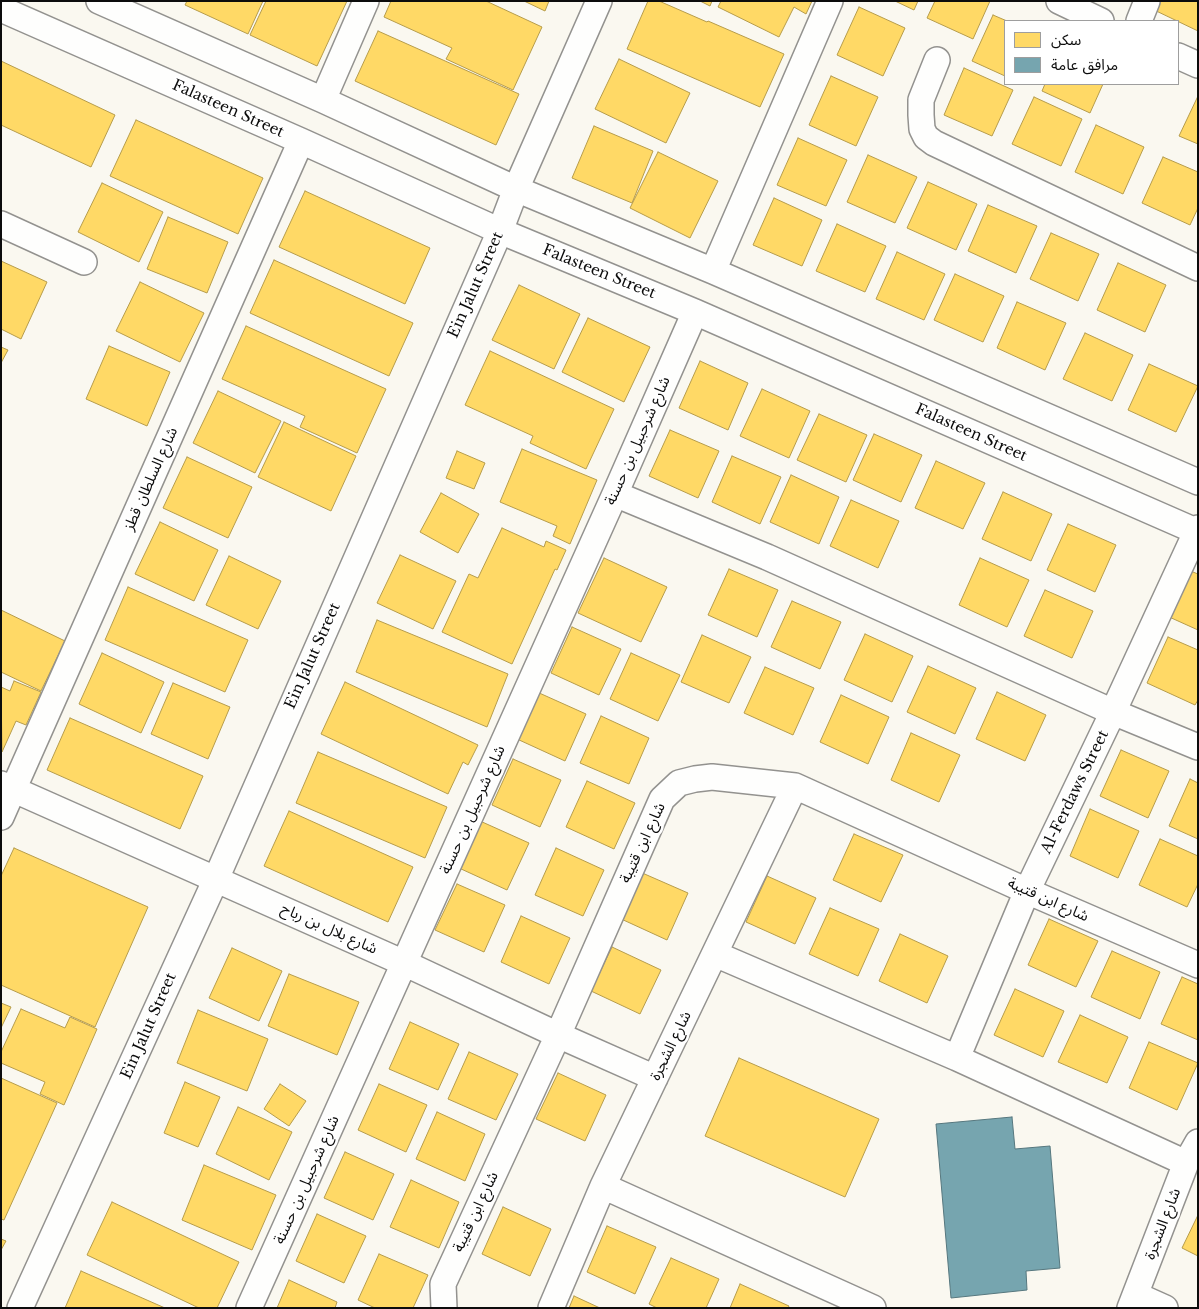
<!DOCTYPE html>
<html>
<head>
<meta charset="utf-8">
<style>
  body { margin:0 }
  #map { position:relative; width:1199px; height:1309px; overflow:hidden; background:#faf8f0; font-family:"Libre Baskerville","Noto Sans Arabic",serif }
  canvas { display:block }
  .frame { position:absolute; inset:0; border:2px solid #0c0c0c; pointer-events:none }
  .legend { position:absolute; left:1004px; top:20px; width:175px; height:65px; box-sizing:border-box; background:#fff; border:1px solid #9e9e9e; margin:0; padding:6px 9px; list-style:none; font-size:15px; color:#0c0c0c }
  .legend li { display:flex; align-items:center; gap:10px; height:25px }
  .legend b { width:25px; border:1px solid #9e9e9e }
</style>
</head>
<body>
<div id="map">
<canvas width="1199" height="1309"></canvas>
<div class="frame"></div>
<ul class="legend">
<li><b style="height:14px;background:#ffd966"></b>سكن</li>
<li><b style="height:14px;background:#76a5af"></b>مرافق عامة</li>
</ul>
</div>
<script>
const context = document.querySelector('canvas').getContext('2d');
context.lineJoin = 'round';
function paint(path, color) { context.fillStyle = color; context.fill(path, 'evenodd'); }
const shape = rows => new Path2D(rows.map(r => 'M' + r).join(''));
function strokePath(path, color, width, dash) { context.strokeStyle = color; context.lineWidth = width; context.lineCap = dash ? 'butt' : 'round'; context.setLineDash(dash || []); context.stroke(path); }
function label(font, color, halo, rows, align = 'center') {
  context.font = font + ' "Libre Baskerville","Noto Sans Arabic",serif'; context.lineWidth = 5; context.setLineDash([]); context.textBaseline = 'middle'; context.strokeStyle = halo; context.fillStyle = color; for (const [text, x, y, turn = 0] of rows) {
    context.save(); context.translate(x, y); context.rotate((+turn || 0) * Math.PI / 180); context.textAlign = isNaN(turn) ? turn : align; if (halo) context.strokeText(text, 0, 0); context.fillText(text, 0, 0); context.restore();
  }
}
const homes = shape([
  [187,1,263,1,248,34,185,5,187,1],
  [266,1,347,1,317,66,250,35,266,1],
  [391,1,486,1,542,27,513,90,446,59,452,48,384,17,391,1],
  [524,1,549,1,545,11,524,1],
  [648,1,659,1,707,22,708,21,784,54,760,107,627,49,648,1],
  [700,1,712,1,710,6,700,1],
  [721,1,812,1,806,14,794,7,779,37,718,7,721,1],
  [895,1,918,1,914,10,895,1],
  [935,1,990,1,973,39,927,18,935,1],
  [1153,1,1198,1,1198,31,1150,8,1153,1],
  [859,7,905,28,883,76,837,55,859,7],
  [993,15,1007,21,1005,21,1005,76,972,61,993,15],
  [378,31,519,94,496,145,355,81,378,31],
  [619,59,690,93,666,143,595,109,619,59],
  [1,61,115,115,91,167,1,125,1,61],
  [964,68,1013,90,992,136,944,115,964,68],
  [831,76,878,97,856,146,809,125,831,76],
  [1045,84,1103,84,1090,113,1042,91,1045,84],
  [1198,96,1198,144,1179,136,1198,96],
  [1034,97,1082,119,1061,166,1012,144,1034,97],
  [136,120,263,178,238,234,110,176,136,120],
  [1096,125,1144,147,1123,194,1075,172,1096,125],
  [594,126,653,151,632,203,572,178,594,126],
  [798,138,847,160,826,206,777,185,798,138],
  [658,152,718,181,690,238,630,208,658,152],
  [868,155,917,177,895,223,847,202,868,155],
  [1163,157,1198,172,1198,208,1190,225,1142,203,1163,157],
  [928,182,977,204,956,250,907,228,928,182],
  [102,183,163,212,139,262,78,232,102,183],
  [305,191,430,248,405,304,279,247,305,191],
  [774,198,822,220,802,266,753,245,774,198],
  [988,205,1037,226,1016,273,968,251,988,205],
  [168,217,228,242,207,293,147,269,168,217],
  [837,224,886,246,865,292,816,271,837,224],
  [1051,233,1099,254,1078,301,1030,279,1051,233],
  [897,252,945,274,924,320,876,299,897,252],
  [274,260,413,323,389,376,250,313,274,260],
  [1,261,47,282,21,339,1,329,1,261],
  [1118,263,1166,285,1145,332,1097,310,1118,263],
  [955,274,1004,296,983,342,934,320,955,274],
  [140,282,204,313,180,362,116,331,140,282],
  [519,285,580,314,554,369,492,340,519,285],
  [1017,302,1066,323,1045,370,997,348,1017,302],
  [588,318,650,347,624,402,562,372,588,318],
  [246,326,386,389,357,453,300,427,305,416,222,379,246,326],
  [1085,333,1133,355,1112,401,1063,379,1085,333],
  [109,346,170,372,147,426,86,399,109,346],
  [1,347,8,350,1,363,1,347],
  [490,351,614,409,586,469,530,443,533,436,465,405,490,351],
  [700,361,748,383,728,430,679,408,700,361],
  [1149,364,1198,386,1176,432,1128,410,1149,364],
  [762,389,810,411,789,458,740,436,762,389],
  [218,391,281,421,255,473,193,443,218,391],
  [819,414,867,435,846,482,797,460,819,414],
  [284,422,356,456,331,511,258,477,284,422],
  [670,430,719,451,698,498,649,476,670,430],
  [874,434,922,455,901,502,853,480,874,434],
  [522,449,597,480,570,544,553,536,557,526,500,502,522,449],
  [457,451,485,463,474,489,446,478,457,451],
  [732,456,781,477,760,524,712,502,732,456],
  [187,457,252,487,228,538,163,508,187,457],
  [936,461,985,483,963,529,915,508,936,461],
  [791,475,839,497,819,544,770,522,791,475],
  [1003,492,1052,514,1031,561,982,539,1003,492],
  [441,493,479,514,458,553,420,532,441,493],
  [851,500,899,521,878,568,830,546,851,500],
  [160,522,218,550,194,601,135,574,160,522],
  [1068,524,1116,545,1095,592,1047,570,1068,524],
  [502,528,544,547,546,541,566,550,557,570,555,569,512,664,442,632,469,574,478,578,502,528],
  [400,555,456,581,433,629,377,603,400,555],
  [229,556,281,581,258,629,206,605,229,556],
  [604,558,667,587,641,642,578,613,604,558],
  [980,558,1029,580,1007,627,959,605,980,558],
  [729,569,778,590,757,637,708,615,729,569],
  [1188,570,1198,574,1198,630,1167,616,1188,570],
  [128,587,248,640,225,692,105,640,128,587],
  [1045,590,1093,611,1072,658,1024,636,1045,590],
  [792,601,841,622,820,669,771,647,792,601],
  [1,610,65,641,41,691,1,672,1,610],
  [377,620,508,674,487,727,356,672,377,620],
  [572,627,621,649,599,695,551,673,572,627],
  [865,634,913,656,892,702,844,680,865,634],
  [702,635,751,657,729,703,681,682,702,635],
  [1168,637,1198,650,1198,700,1195,705,1147,683,1168,637],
  [102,653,164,682,141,733,79,704,102,653],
  [631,653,680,675,658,721,610,699,631,653],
  [928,666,976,688,955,734,907,712,928,666],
  [765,667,814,688,793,735,744,713,765,667],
  [14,681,41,692,26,725,16,721,2,752,1,687,10,691,14,681],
  [345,682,478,745,468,765,463,762,448,794,321,734,345,682],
  [173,683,230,707,208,759,151,734,173,683],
  [537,692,586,714,565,761,517,739,537,692],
  [997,692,1046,715,1025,761,976,739,997,692],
  [841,695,889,717,868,764,820,742,841,695],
  [601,716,649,738,629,784,580,763,601,716],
  [70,718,203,776,180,829,47,770,70,718],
  [911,733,960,755,939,802,891,780,911,733],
  [1121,750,1169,771,1148,818,1100,796,1121,750],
  [318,752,447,807,425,858,296,803,318,752],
  [513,759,561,780,540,827,492,805,513,759],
  [1190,779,1198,783,1198,839,1169,826,1190,779],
  [587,781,635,803,614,849,566,827,587,781],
  [1090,809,1139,831,1118,878,1070,856,1090,809],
  [289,811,413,867,388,922,264,866,289,811],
  [480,821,529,843,507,890,459,868,480,821],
  [854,834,903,855,881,902,833,880,854,834],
  [1160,839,1198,856,1198,884,1187,907,1139,885,1160,839],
  [14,848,148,907,95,1027,1,985,1,876,14,848],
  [556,848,604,870,583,916,535,895,556,848],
  [640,872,688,893,667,940,619,918,640,872],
  [767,876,816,898,795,944,746,922,767,876],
  [457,884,505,905,484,952,435,930,457,884],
  [830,908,879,929,858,976,809,954,830,908],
  [521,916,570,938,549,984,501,962,521,916],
  [1049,919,1098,941,1076,987,1028,965,1049,919],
  [900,934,948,956,927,1003,879,981,900,934],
  [612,947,661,970,640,1014,591,991,612,947],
  [232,948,282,971,259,1021,209,998,232,948],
  [1112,951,1160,972,1140,1019,1091,997,1112,951],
  [289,974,359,1002,337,1055,268,1026,289,974],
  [1182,977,1198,984,1198,1040,1161,1024,1182,977],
  [1015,989,1064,1011,1043,1057,994,1035,1015,989],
  [1,1003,11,1007,1,1028,1,1003],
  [21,1009,65,1028,70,1017,97,1029,64,1105,40,1094,45,1082,1,1063,1,1052,21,1009],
  [198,1010,268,1039,247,1091,177,1063,198,1010],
  [1080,1015,1128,1037,1107,1083,1058,1062,1080,1015],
  [410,1022,459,1044,438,1090,389,1069,410,1022],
  [1149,1042,1198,1063,1177,1110,1129,1088,1149,1042],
  [469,1052,518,1074,496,1120,448,1099,469,1052],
  [739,1058,879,1119,845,1197,705,1136,739,1058],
  [558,1073,606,1095,585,1141,536,1119,558,1073],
  [1,1078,57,1103,4,1220,1,1219,1,1078],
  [185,1082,220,1097,198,1147,164,1133,185,1082],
  [280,1084,306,1101,289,1126,264,1109,280,1084],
  [379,1084,427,1105,406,1152,358,1130,379,1084],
  [238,1107,292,1132,269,1180,216,1154,238,1107],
  [437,1112,485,1134,465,1181,416,1159,437,1112],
  [345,1152,394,1174,373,1220,324,1198,345,1152],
  [204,1165,276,1195,252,1250,182,1220,204,1165],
  [411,1180,459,1202,439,1248,390,1227,411,1180],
  [112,1202,239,1262,217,1308,199,1308,87,1255,112,1202],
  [503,1207,551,1229,530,1276,482,1254,503,1207],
  [317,1214,366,1236,344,1283,296,1261,317,1214],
  [1198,1215,1198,1256,1182,1248,1198,1215],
  [607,1226,656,1247,635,1294,587,1272,607,1226],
  [1,1239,6,1241,1,1250,1,1239],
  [379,1254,428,1275,413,1308,375,1308,358,1300,379,1254],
  [671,1258,719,1279,706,1308,657,1308,649,1304,671,1258],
  [81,1271,165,1308,65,1308,81,1271],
  [289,1280,337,1302,335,1308,277,1308,289,1280],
  [740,1284,789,1306,788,1308,730,1308,740,1284],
  [574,1296,600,1308,569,1308,574,1296]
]);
const public = shape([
  [1012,1117,1015,1149,1050,1146,1060,1268,1026,1271,1027,1290,951,1298,936,1124,1012,1117]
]);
const street = shape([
  [99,1,323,100,516,189,713,271,1198,482],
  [1059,1,1101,21],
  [1,9,301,141,500,231,695,312,1198,532],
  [1139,21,1147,1],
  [1178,56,1198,65],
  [937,60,921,100,921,115,922,129,926,137,934,143,1198,268],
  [323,100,366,1],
  [1,224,84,262],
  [713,271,830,1],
  [615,494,767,557,1113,712,1198,747],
  [1,784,404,963,558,1035,655,1078],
  [1,817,301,141],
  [715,954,957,1058,1186,1163],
  [957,1058,1027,891,1113,712,1198,528],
  [603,1186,873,1308],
  [1136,1295,1165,1308],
  [20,1308,216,879,500,231,516,189,599,1],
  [249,1308,615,494,695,312],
  [444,1308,443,1284,558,1035,662,799,679,783,695,779,712,777,795,786,1027,891,1198,965],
  [551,1308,603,1186,795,786],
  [1130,1308,1186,1163,1198,1142]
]);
const streetNames = [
  ["Falasteen Street",228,109,24],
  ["Falasteen Street",599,272,22],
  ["Ein Jalut Street",476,285,-66],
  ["Falasteen Street",971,433,24],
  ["شارع شرحبيل بن حسنة",638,441,-66],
  ["شارع السلطان قطز",151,479,-66],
  ["Ein Jalut Street",313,656,-66],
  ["Al-Ferdaws Street",1075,792,-64],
  ["شارع شرحبيل بن حسنة",473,810,-66],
  ["شارع ابن قتيبة",643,843,-65],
  ["شارع ابن قتيبة",1048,900,24],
  ["شارع بلال بن رباح",329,929,24],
  ["Ein Jalut Street",149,1026,-66],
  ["شارع الشجرة",671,1046,-64],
  ["شارع شرحبيل بن حسنة",307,1180,-66],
  ["شارع ابن قتيبة",476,1212,-65],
  ["شارع الشجرة",1163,1224,-69]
];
paint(homes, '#ffd966');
strokePath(homes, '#b69c4b', 1);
paint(public, '#76a5af');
strokePath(public, '#56777e', 1);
strokePath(street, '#93928f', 28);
strokePath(street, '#fefefd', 25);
label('15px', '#0c0c0c', '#fff', streetNames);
</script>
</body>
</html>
